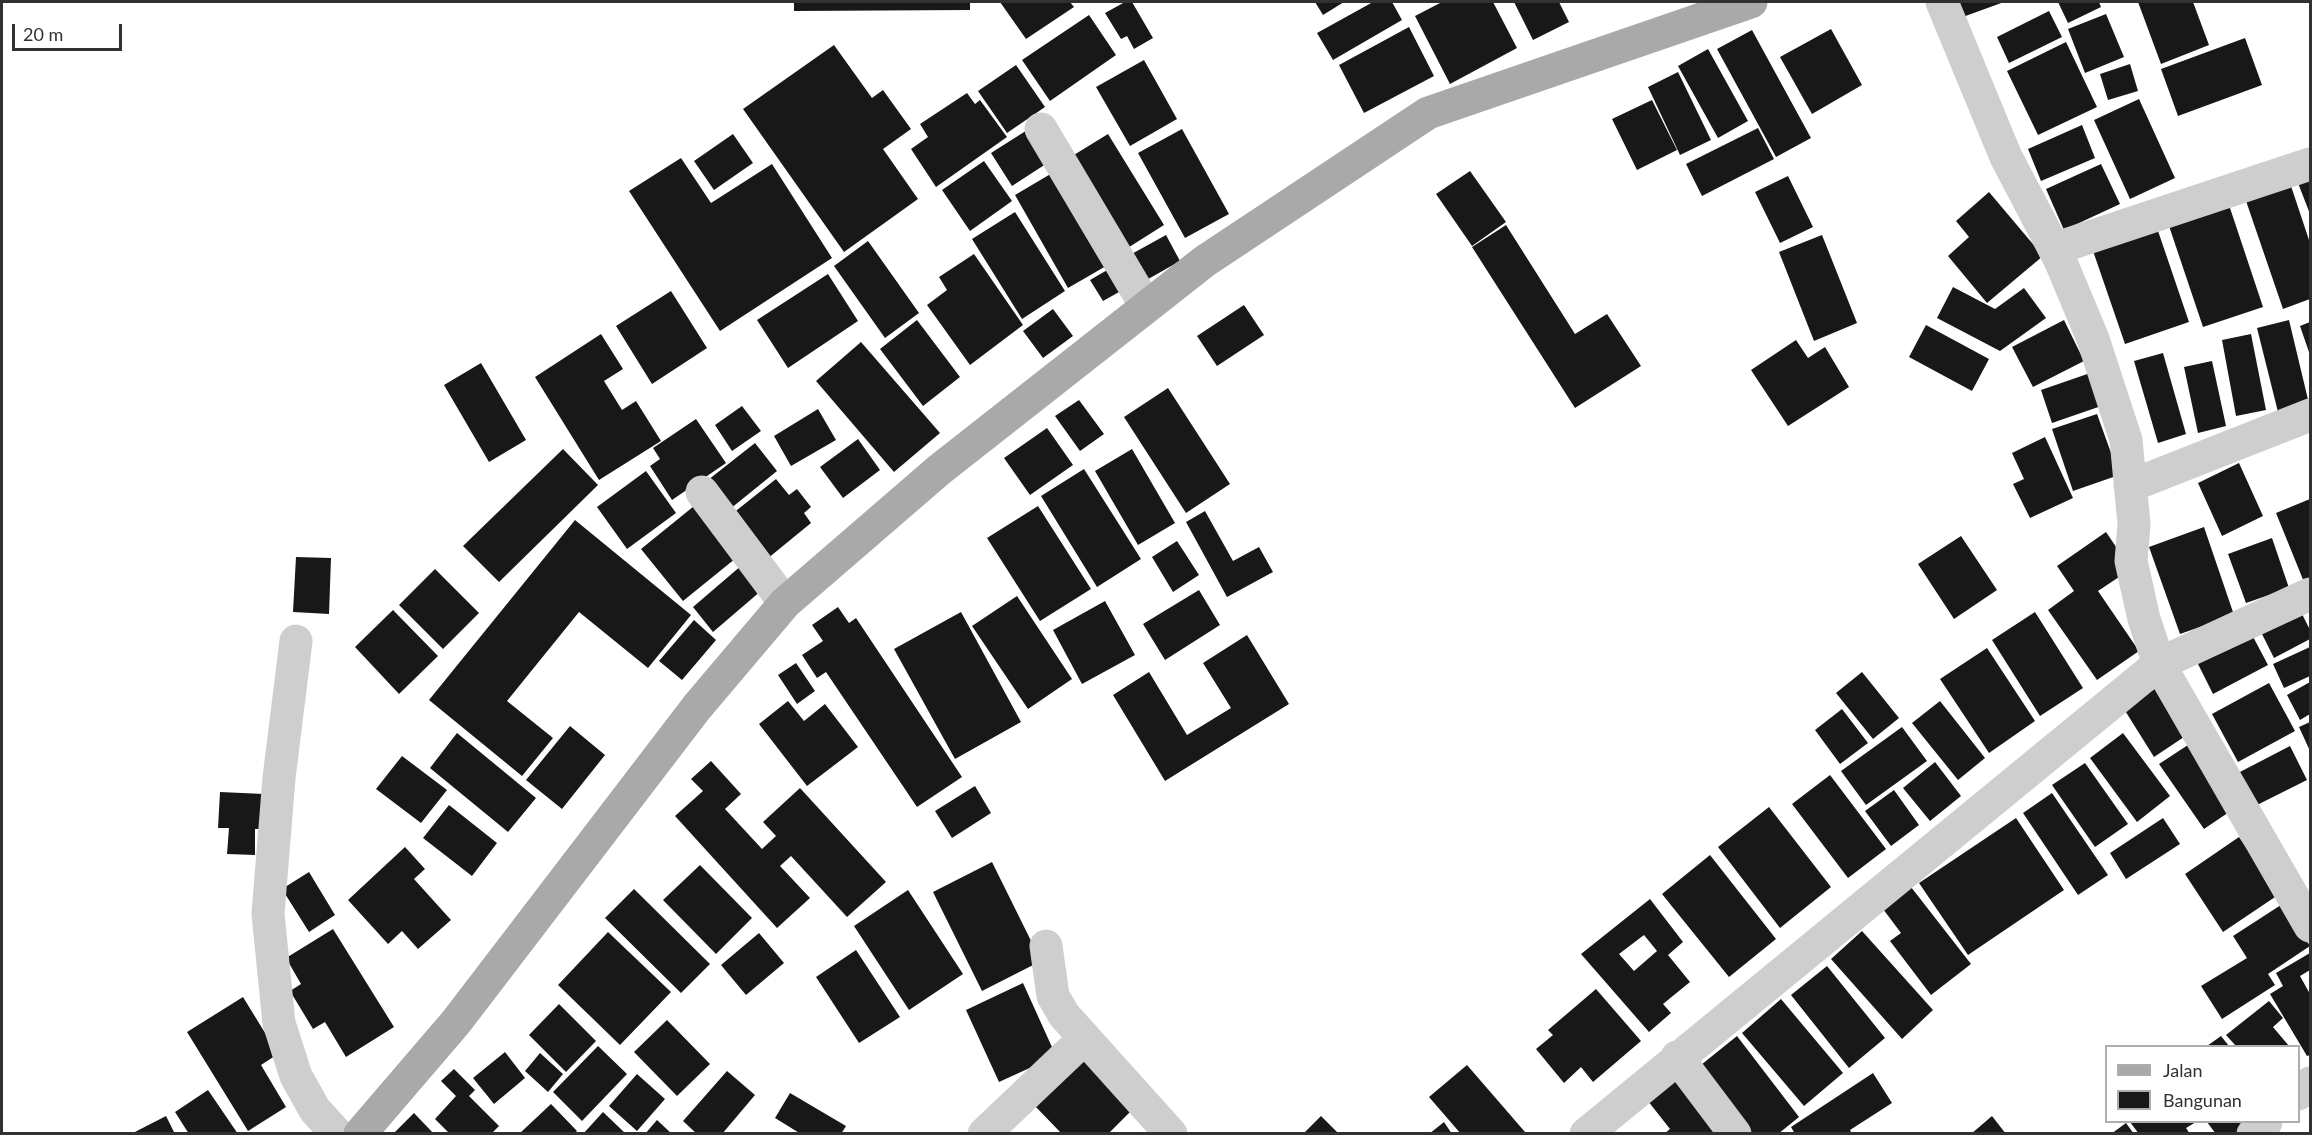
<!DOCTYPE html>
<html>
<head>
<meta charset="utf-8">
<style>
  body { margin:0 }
  #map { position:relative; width:2312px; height:1135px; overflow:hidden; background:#fff; font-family:Lato,sans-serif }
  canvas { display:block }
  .frame { position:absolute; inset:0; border:3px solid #313131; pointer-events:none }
  .legend { position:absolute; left:2105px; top:1045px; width:195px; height:78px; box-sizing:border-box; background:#fff; border:2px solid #adadad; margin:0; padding:8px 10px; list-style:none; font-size:18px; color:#313131 }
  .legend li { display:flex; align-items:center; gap:12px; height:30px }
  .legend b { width:30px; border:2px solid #adadad }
  .scale { position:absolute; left:12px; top:24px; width:110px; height:27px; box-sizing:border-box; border:3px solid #313131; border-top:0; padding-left:8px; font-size:18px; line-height:21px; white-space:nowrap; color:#313131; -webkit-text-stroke:4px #fff; paint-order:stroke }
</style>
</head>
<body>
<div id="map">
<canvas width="2312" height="1135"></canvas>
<div class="frame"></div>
<ul class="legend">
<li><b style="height:8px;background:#a9a9a9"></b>Jalan</li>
<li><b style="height:16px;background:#181818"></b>Bangunan</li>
</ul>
<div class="scale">20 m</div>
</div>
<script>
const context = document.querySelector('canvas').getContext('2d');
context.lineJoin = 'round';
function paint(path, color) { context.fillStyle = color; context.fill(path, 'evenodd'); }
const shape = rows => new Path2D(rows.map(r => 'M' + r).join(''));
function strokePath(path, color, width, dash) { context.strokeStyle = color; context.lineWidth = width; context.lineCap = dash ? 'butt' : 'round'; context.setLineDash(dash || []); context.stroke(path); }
const building = shape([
  [794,2,970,2,970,10,794,11],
  [1000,2,1070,2,1074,7,1026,39],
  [1125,2,1132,2,1153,38,1134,49,1127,36,1121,39,1105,13],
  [1315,2,1344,2,1323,15],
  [1373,2,1392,2,1402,20,1333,60,1317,33],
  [1442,2,1493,2,1517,48,1450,84,1415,16],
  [1514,2,1559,2,1569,22,1533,40],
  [1953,2,2004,2,1960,18],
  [2058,2,2099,2,2101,7,2068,23],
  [2138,2,2193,2,2209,45,2161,64],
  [2049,11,2062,37,2009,63,1997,37],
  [2106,14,2124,57,2085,73,2068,29],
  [1089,15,1116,55,1050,101,1022,60],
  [1409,27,1434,76,1364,113,1339,65],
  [1831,29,1862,85,1812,114,1780,57],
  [1752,30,1811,138,1776,157,1717,49],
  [2245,38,2262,85,2178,116,2161,69],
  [2066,42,2097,107,2038,135,2007,71],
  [834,45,872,98,883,90,911,129,883,149,918,199,844,252,743,109],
  [1708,49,1748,121,1718,138,1678,66],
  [1144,60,1177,119,1130,146,1096,87],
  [2130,64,2138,91,2108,100,2100,74],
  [1016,65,1045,107,1007,133,978,91],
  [1678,72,1711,140,1680,155,1648,87],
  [967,93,975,104,980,100,1007,137,936,187,911,149,928,137,920,124],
  [2139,99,2175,178,2130,199,2094,120],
  [1652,100,1677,150,1637,170,1612,119],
  [2082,125,2095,158,2041,181,2028,149],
  [1032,127,1052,160,1012,186,991,153],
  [1758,128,1774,159,1702,196,1686,164],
  [1182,129,1229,214,1185,238,1138,153],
  [733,134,753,163,714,190,694,161],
  [1108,134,1164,225,1126,249,1069,158],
  [681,158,711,203,772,164,832,258,720,331,629,191],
  [984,161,1012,201,970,231,942,190],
  [2101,164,2120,204,2064,230,2046,189],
  [1059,169,1113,262,1068,288,1015,195],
  [1470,171,1506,222,1472,246,1436,194],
  [1788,176,1813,227,1780,243,1755,192],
  [2310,178,2310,214,2298,183],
  [2290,183,2310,243,2310,299,2283,309,2245,198],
  [1989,192,2043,256,1987,303,1948,256,1969,237,1956,221],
  [2228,202,2263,307,2203,327,2168,223],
  [1015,212,1065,291,1022,319,972,239],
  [1506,225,1575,334,1607,314,1641,366,1575,408,1472,247],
  [2156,225,2189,322,2125,344,2092,248],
  [1166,235,1180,261,1143,282,1128,256],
  [1822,235,1857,323,1814,341,1779,252],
  [868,241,919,313,885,338,834,266],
  [974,254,1023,325,970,365,927,305,947,290,939,277],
  [1116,265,1128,287,1103,301,1090,280],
  [828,274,858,321,788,368,757,320],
  [1953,287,1995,309,2024,288,2046,318,2000,351,1937,318],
  [671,291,707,348,652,384,616,326],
  [1244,305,1264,335,1217,366,1197,336],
  [1053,309,1073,336,1043,358,1023,331],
  [917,320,960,377,923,406,880,349],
  [2064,320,2084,361,2033,387,2012,347],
  [2289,320,2310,408,2279,416,2257,328],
  [2310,322,2310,355,2300,326],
  [1926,325,1989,359,1972,391,1909,357],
  [601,334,623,369,604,381,622,410,636,401,661,441,599,480,535,377],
  [2251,334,2266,410,2236,416,2222,340],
  [1796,340,1808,358,1825,347,1849,387,1788,426,1751,370],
  [861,342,940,433,894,472,816,381],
  [2163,353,2186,434,2158,443,2134,361],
  [2212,361,2226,426,2198,433,2184,367],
  [481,363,526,440,489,462,444,385],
  [2096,371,2107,404,2052,423,2041,390],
  [1168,388,1230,484,1186,513,1124,417],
  [1079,400,1104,434,1080,451,1055,416],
  [742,406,761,431,732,451,715,425],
  [818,409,836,440,791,466,774,436],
  [2097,414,2119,475,2073,491,2052,429],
  [696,419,726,463,672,500,650,466,660,459,653,448],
  [1047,428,1073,465,1030,495,1004,458],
  [2045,437,2073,498,2030,518,2013,484,2024,479,2012,453],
  [858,439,880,470,843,498,820,467],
  [755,443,777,471,730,509,708,480],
  [563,449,598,485,499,582,463,546],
  [1132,449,1175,523,1138,545,1095,471],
  [2239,463,2263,516,2222,536,2198,483],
  [1084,469,1141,559,1097,587,1041,496],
  [646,471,676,513,627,549,597,507],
  [776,479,789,495,797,489,811,507,804,513,811,523,767,559,732,514],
  [2310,499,2310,580,2304,582,2276,513],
  [699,502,741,554,683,601,641,549],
  [1038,506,1091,589,1040,621,987,538],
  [1205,511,1233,561,1259,547,1273,572,1227,597,1186,522],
  [575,520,691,615,648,668,579,612,507,701,553,738,522,776,429,700],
  [2204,527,2234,615,2180,634,2149,547],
  [2106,532,2131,569,2098,591,2139,651,2097,680,2048,610,2074,591,2057,566],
  [1961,536,1997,590,1954,619,1918,564],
  [2272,538,2289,588,2246,603,2228,554],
  [1177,541,1199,575,1173,592,1152,557],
  [296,557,331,558,329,614,293,612],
  [742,565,762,590,713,632,693,607],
  [435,569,479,613,443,649,399,605],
  [1199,590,1220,625,1165,660,1143,624],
  [1017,596,1072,679,1028,709,972,626],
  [1105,601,1135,655,1082,684,1053,630],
  [2298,606,2310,630,2310,639,2274,658,2258,626],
  [838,607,849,623,856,618,962,777,917,807,826,672,817,678,802,655,823,641,812,625],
  [393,610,438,656,399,694,355,647],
  [961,612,1021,722,955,759,894,649],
  [2035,612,2083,688,2040,716,1992,640],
  [694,620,716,640,682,680,659,661],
  [2250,631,2268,665,2213,694,2195,658],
  [1247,635,1289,704,1165,781,1113,695,1149,672,1187,735,1231,708,1203,663],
  [2310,647,2310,676,2284,688,2273,664],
  [1987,648,2035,721,1989,753,1940,679],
  [796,663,815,691,797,704,778,675],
  [1862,672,1899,718,1873,739,1836,693],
  [2310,682,2310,714,2300,720,2287,695],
  [2269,683,2295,731,2238,762,2212,714],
  [2159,686,2190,733,2154,757,2124,709],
  [788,701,804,721,825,704,858,747,807,786,759,724],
  [1940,701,1985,758,1958,780,1912,723],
  [1842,709,1868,743,1840,764,1815,730],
  [2310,722,2310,751,2299,727],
  [570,726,605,755,562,809,526,780],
  [1902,727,1927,761,1866,805,1841,771],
  [457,733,536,798,508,832,430,768],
  [2123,733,2170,796,2137,822,2090,758],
  [2191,743,2235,808,2204,829,2159,764],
  [2290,746,2307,780,2255,806,2238,773],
  [402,756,447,790,421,823,376,789],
  [711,761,741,794,725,809,762,849,776,836,763,822,800,788,886,882,847,917,791,856,780,866,810,898,777,928,675,816,703,791,691,779],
  [1935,762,1961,796,1930,821,1903,788],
  [2085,763,2128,824,2095,847,2052,785],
  [1830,775,1886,849,1848,878,1792,804],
  [975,786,991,813,952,838,935,811],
  [1894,790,1919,825,1891,846,1865,811],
  [220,792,264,794,263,829,255,829,255,855,227,854,229,828,218,828],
  [2052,793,2108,875,2078,895,2023,813],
  [449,805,497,843,472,876,423,838],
  [1769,807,1831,887,1780,928,1718,847],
  [2016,818,2064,890,1968,955,1919,883],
  [2163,818,2180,844,2126,879,2110,853],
  [2239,837,2278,895,2223,932,2185,874],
  [405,847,425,869,414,879,451,920,418,949,402,931,388,944,348,900],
  [1710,855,1776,939,1729,977,1662,894],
  [992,862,1041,961,982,991,933,892],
  [700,865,752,918,716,954,663,900],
  [309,872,335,915,309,932,282,889],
  [1911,887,1971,964,1931,995,1890,941,1901,933,1883,909],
  [634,889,710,964,681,993,605,918],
  [908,890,963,974,909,1010,854,926],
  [1650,899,1683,942,1668,955,1690,982,1663,1004,1671,1013,1649,1032,1581,954],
  [1644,935,1657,951,1634,971,1619,954],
  [2284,903,2310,946,2268,974,2275,985,2222,1019,2201,986,2247,958,2233,936],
  [333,929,394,1027,346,1057,325,1022,313,1029,290,991,301,984,286,958],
  [1862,931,1933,1010,1902,1039,1831,959],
  [608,932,671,992,620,1045,558,985],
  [759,933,784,963,746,995,721,965],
  [856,950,900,1017,859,1043,816,977],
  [2310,953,2310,970,2300,976,2310,994,2310,1055,2307,1056,2270,994,2283,986,2276,973],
  [1827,966,1885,1038,1849,1068,1791,995],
  [1023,983,1056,1056,999,1082,966,1010],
  [1596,989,1641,1041,1593,1082,1581,1067,1564,1083,1536,1049,1553,1035,1548,1030],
  [243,997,278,1054,261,1065,286,1107,248,1131,187,1032],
  [1781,999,1843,1073,1804,1106,1742,1033],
  [2269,1001,2283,1018,2273,1027,2289,1046,2236,1046,2226,1035],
  [559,1004,596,1041,566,1072,529,1035],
  [667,1020,710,1064,677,1096,634,1052],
  [1737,1036,1799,1117,1778,1134,1746,1134,1696,1069],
  [2221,1036,2229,1046,2207,1046],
  [598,1046,627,1074,582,1121,553,1092],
  [505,1052,525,1078,494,1104,473,1078],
  [540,1053,563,1074,548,1092,525,1071],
  [1089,1053,1139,1103,1108,1134,1062,1134,1035,1106],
  [1467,1065,1525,1132,1524,1134,1461,1134,1429,1097],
  [454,1069,475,1090,469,1096,499,1126,491,1134,450,1134,435,1119,456,1096,441,1081],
  [727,1071,755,1095,722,1134,697,1134,683,1121],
  [1873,1073,1892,1103,1850,1130,1852,1134,1795,1134,1791,1127],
  [637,1074,665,1099,637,1131,609,1106],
  [1682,1074,1728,1134,1664,1134,1670,1129,1648,1101],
  [208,1090,238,1134,189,1134,175,1112],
  [790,1093,846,1126,841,1134,801,1134,775,1118],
  [551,1104,577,1131,574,1134,519,1134],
  [603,1112,626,1134,583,1134],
  [414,1113,434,1134,393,1134],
  [166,1116,175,1134,131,1134],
  [1321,1116,1339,1134,1303,1134],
  [1992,1116,2006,1134,1971,1134],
  [657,1120,672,1134,645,1134],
  [1444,1122,1452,1134,1429,1134],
  [2130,1122,2196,1122,2186,1128,2190,1134,2139,1134],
  [2207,1122,2258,1122,2242,1134,2216,1134],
  [2126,1123,2134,1134,2111,1134]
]);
const minor = shape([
  [1942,2,2006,157,2060,260,2093,339,2126,440,2134,524,2131,561,2144,619,2159,664,2310,926],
  [1041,129,1146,306],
  [2054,249,2310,164],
  [2130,486,2310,415],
  [702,492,785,603],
  [296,641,279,778,268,914,279,1023,296,1076,315,1110,337,1134],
  [1046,946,1053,996,1064,1015,1171,1134],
  [1677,1057,1735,1134],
  [2298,1094,2310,1083],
  [984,1134,1085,1038],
  [1586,1134,2159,664,2310,594],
  [2253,1134,2266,1122]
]);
const major = shape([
  [360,1134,456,1022,697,707,785,603,939,470,1205,261,1428,113,1751,2]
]);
paint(building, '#181818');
strokePath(minor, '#cecece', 33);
strokePath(major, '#a9a9a9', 33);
</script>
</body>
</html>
